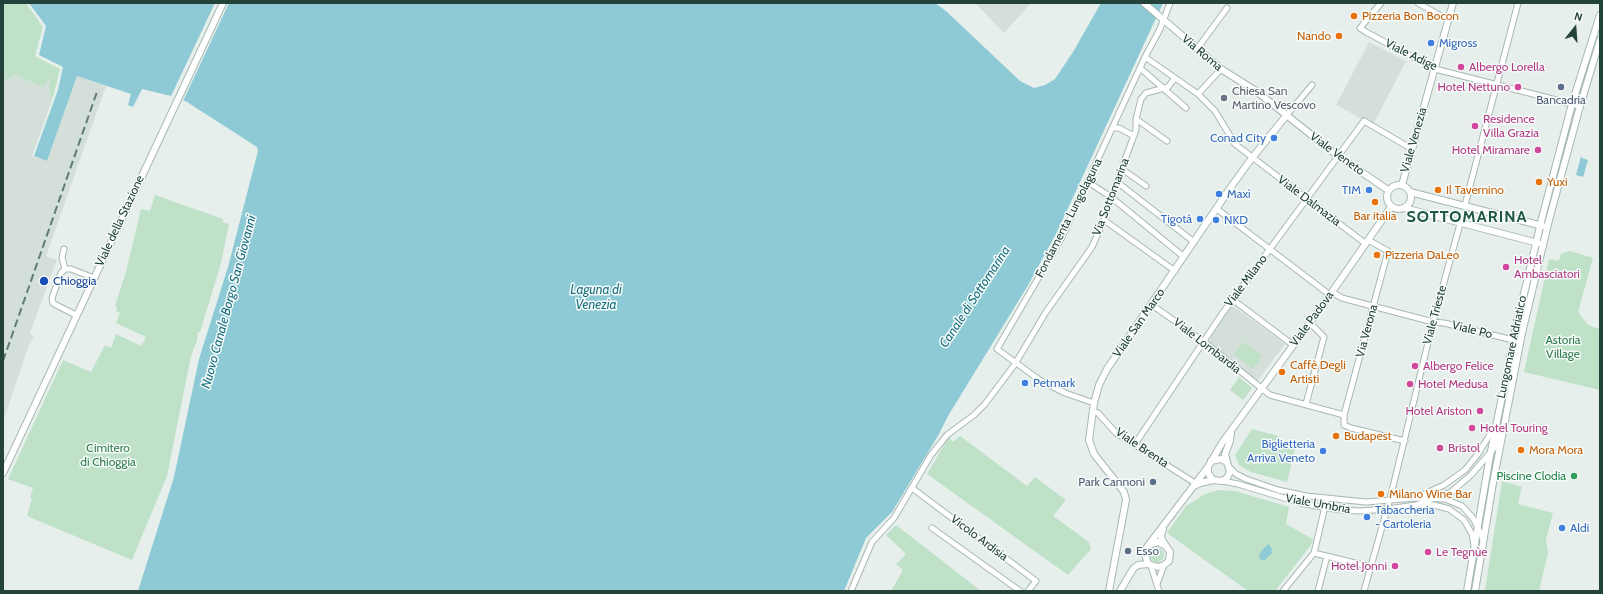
<!DOCTYPE html>
<html>
<head>
<meta charset="utf-8">
<style>
  body { margin:0 }
  #map { position:relative; width:1603px; height:594px; overflow:hidden; background:#e6efeb; font-family:Cabin,sans-serif }
  canvas { display:block }
  .frame { position:absolute; inset:0; border:4px solid #23423a; pointer-events:none }
  .north { position:absolute; left:1555px; top:8px; width:40px; height:40px; -webkit-text-stroke:3px #f7fbf9; paint-order:stroke; rotate:17deg; font-size:11px; font-weight:700; line-height:16px; text-align:center; color:#23423a }
  .north::after { content:''; display:block; margin:auto; width:14px; height:18px; background:#23423a; clip-path:polygon(50% 0,100% 100%,50% 72%,0 100%) }
</style>
</head>
<body>
<div id="map">
<canvas width="1603" height="594"></canvas>
<div class="frame"></div>
<div class="north">N</div>
</div>
<script>
const context = document.querySelector('canvas').getContext('2d');
context.lineJoin = 'round';
function paint(path, color) { context.fillStyle = color; context.fill(path, 'evenodd'); }
const shape = rows => new Path2D(rows.map(r => 'M' + r).join(''));
function strokePath(path, color, width, dash) { context.strokeStyle = color; context.lineWidth = width; context.lineCap = dash ? 'butt' : 'round'; context.setLineDash(dash || []); context.stroke(path); }
function label(font, color, halo, rows, align = 'center') {
  context.font = font + ' Cabin,sans-serif'; context.lineWidth = 3; context.setLineDash([]); context.textBaseline = 'middle'; context.strokeStyle = halo; context.fillStyle = color; for (const [text, x, y, turn = 0] of rows) {
    context.save(); context.translate(x, y); context.rotate((+turn || 0) * Math.PI / 180); context.textAlign = isNaN(turn) ? turn : align; if (halo) context.strokeText(text, 0, 0); context.fillText(text, 0, 0); context.restore();
  }
}
const built = shape([
  [975,3,1031,3,1004,33],
  [1369,42,1406,61,1373,125,1336,105],
  [14,75,41,86,48,78,51,79,49,86,50,95,53,97,32,156,47,161,77,76,106,86,46,256,57,260,30,333,34,336,29,345,3,421,3,78,8,80],
  [1232,305,1285,344,1258,380,1255,380,1209,343,1213,331]
]);
const green = shape([
  [3,3,26,3,43,27,35,56,60,69,53,97,50,96,49,86,50,79,48,78,45,85,41,86,14,75,8,80,3,78],
  [155,195,223,219,223,222,229,224,221,263,200,332,198,332,197,338,198,338,191,356,167,476,132,560,27,516,32,498,30,497,33,488,8,479,63,360,91,372,105,345,111,348,116,334,141,346,146,337,116,323,120,313,116,311,117,307,115,306,126,272,141,209,150,211],
  [1570,251,1593,258,1578,312,1588,325,1600,329,1600,390,1524,372,1549,259,1559,261,1561,254],
  [1243,342,1262,356,1253,369,1234,354],
  [1239,377,1252,388,1243,400,1230,390],
  [1252,429,1278,436,1276,444,1295,449,1287,482,1251,472,1239,465,1235,455],
  [960,436,1027,486,1035,477,1066,500,1053,516,1089,542,1091,549,1068,575,927,474,949,437,953,442],
  [1502,481,1522,487,1518,504,1553,513,1546,539,1548,553,1539,591,1485,591],
  [1219,490,1235,491,1289,507,1286,524,1313,539,1311,545,1275,591,1248,591,1167,533,1186,506,1205,494],
  [896,525,981,591,891,591,903,570,896,564,906,554,886,535],
  '1150 555a7 7 0 1 1 14 0a7 7 0 1 1-14 0Z'
]);
const water = shape([
  [29,3,935,3,946,11,1020,81,1034,88,1045,85,1055,79,1073,52,1101,3,1163,3,1056,234,1027,287,948,416,939,434,892,512,866,538,844,591,138,591,174,477,199,359,228,267,258,151,257,147,187,102,171,96,142,89,133,107,128,105,131,94,77,76,47,161,34,156,58,90,63,67,39,55,46,26],
  [1581,156,1582,158,1588,160,1583,177,1576,175],
  [1268,544,1271,547,1272,553,1265,560,1262,560,1259,558,1260,553]
]);
const pier = shape([
  [215,3,229,3,183,101,171,96]
]);
const minor = shape([
  [1381,3,1360,28,1366,32,1435,69,1580,106],
  [1418,3,1448,20],
  [1197,49,1227,8],
  [1145,57,1198,94],
  [1140,68,1186,108],
  [1221,69,1198,94,1215,111,1235,144,1366,244],
  [1286,116,1312,85],
  [1136,119,1167,141],
  [1113,128,1119,128,1134,136],
  [1122,169,1146,186],
  [1088,182,1111,197,1184,257],
  [1117,182,1194,242],
  [1465,205,1518,3],
  [1217,209,1330,295],
  [1104,220,1175,271],
  [1368,240,1388,251,1344,415,1344,425,1351,428,1405,441],
  [64,249,62,258,65,269],
  [1332,292,1342,298,1433,322,1444,323,1521,342],
  [1232,299,1293,345],
  [1152,305,1203,341,1270,395,1344,415],
  [76,315,56,305,53,303,52,298,61,273,65,269,71,269,94,278],
  [1094,403,1065,393,1041,381,997,349,1061,239,1145,57,1160,29,1170,3],
  [1306,404,1324,337,1310,323],
  [1093,411,1098,413,1116,433,1195,483],
  [1135,444,1222,314,1364,121,1412,149],
  [1230,468,1236,474,1246,479,1278,490,1306,496,1366,502,1415,498,1445,499,1462,506,1473,518,1481,534,1483,540],
  [1222,481,1238,484,1304,504,1341,510,1360,511,1387,509,1416,505,1451,492,1471,475,1495,447,1498,434,1503,427],
  [912,488,1036,581,1028,591],
  [1420,496,1444,485,1465,470,1478,454,1494,428],
  [1421,505,1434,505,1449,509,1464,520,1472,534,1474,545],
  [932,528,1020,591],
  [1314,553,1371,567],
  [1151,566,1159,591],
  [1157,584,1164,565],
  [851,591,872,542,894,518,931,455,947,435,974,415,985,404,1015,364,1046,312,1092,247,1104,220,1108,205,1136,130,1136,119,1141,99,1146,93,1168,87,1175,78],
  [1283,591,1314,553,1327,498],
  [1318,591,1327,556],
  [1364,591,1391,495,1433,322,1460,224]
]);
const tertiary = shape([
  [1144,3,1221,69,1256,91,1338,156,1388,190],
  '1387 197a12 12 0 1 1 24 0a12 12 0 1 1-24 0Z',
  [1402,185,1453,3],
  [1410,192,1543,226],
  [1404,208,1538,243],
  [1227,462,1225,454,1230,441,1231,433],
  [1208,467,1208,473,1213,480,1222,481,1227,478,1230,472,1227,462,1221,459,1211,461],
  [3,473,223,3],
  [1194,486,1200,483,1213,480],
  [1163,529,1161,536,1162,540,1170,552,1169,561,1164,565,1158,567,1148,564,1145,554,1149,545,1158,542,1166,546],
  [1147,547,1208,467,1222,443,1332,292,1391,207],
  [1109,591,1126,500,1124,492,1094,454,1089,440,1094,403,1099,385,1107,369,1233,184,1252,158,1286,116],
  [1120,591,1133,569,1138,565,1148,564],
  [1467,591,1489,461,1515,332,1542,218,1572,104,1600,15],
  [1475,591,1493,483,1522,333,1549,220,1580,106,1600,40]
]);
const rail = shape([
  [3,361,98,89]
]);
const markers = [
  [1354,16,4,"#e8710a"],
  [1339,36,4,"#e8710a"],
  [1431,43,4,"#3f7fe0"],
  [1461,67,4,"#d1479c"],
  [1518,87,4,"#d1479c"],
  [1561,87,4,"#5c6f8a"],
  [1224,98,4,"#6b7280"],
  [1475,126,4,"#d1479c"],
  [1274,138,4,"#3f7fe0"],
  [1538,150,4,"#d1479c"],
  [1539,182,4,"#e8710a"],
  [1369,190,4,"#3f7fe0"],
  [1438,190,4,"#e8710a"],
  [1219,194,4,"#3f7fe0"],
  [1375,202,4,"#e8710a"],
  [1200,219,4,"#3f7fe0"],
  [1216,220,4,"#3f7fe0"],
  [1377,255,4,"#e8710a"],
  [1506,267,4,"#d1479c"],
  [44,281,5,"#1a4fb4"],
  [1415,366,4,"#d1479c"],
  [1282,372,4,"#e8710a"],
  [1025,383,4,"#3f7fe0"],
  [1410,384,4,"#d1479c"],
  [1480,411,4,"#d1479c"],
  [1472,428,4,"#d1479c"],
  [1336,436,4,"#e8710a"],
  [1440,448,4,"#d1479c"],
  [1521,450,4,"#e8710a"],
  [1323,451,4,"#3f7fe0"],
  [1574,476,4,"#2e9e5b"],
  [1153,482,4,"#5c6f8a"],
  [1381,494,4,"#e8710a"],
  [1367,517,4,"#3f7fe0"],
  [1562,528,4,"#3f7fe0"],
  [1128,551,4,"#5c6f8a"],
  [1428,552,4,"#d1479c"],
  [1395,566,4,"#d1479c"]
];
const foodNames = [
  ["Pizzeria Bon Bocon",1362,16],
  ["Nando",1331,36,"right"],
  ["Yuxi",1547,182],
  ["Il Tavernino",1446,190],
  ["Bar italia",1375,216,"center"],
  ["Pizzeria DaLeo",1385,255],
  ["Caffè Degli",1290,365],
  ["Artisti",1290,379],
  ["Budapest",1344,436],
  ["Mora Mora",1529,450],
  ["Milano Wine Bar",1389,494]
];
const shopNames = [
  ["Migross",1439,43],
  ["Conad City",1266,138,"right"],
  ["TIM",1361,190,"right"],
  ["Maxì",1227,194],
  ["Tigotà",1192,219,"right"],
  ["NKD",1224,220],
  ["Petmark",1033,383],
  ["Biglietteria",1315,444,"right"],
  ["Arriva Veneto",1315,458,"right"],
  ["Tabaccheria",1375,510],
  ["- Cartoleria",1375,524],
  ["Aldi",1570,528]
];
const streetNames = [
  ["Via Roma",1202,53,40],
  ["Viale Adige",1411,55,26],
  ["Viale Venezia",1414,140,-74],
  ["Viale Veneto",1337,154,36],
  ["Via Sottomarina",1111,197,-69],
  ["Viale Dalmazia",1309,201,37],
  ["Fondamenta Lungolaguna",1069,218,-63],
  ["Viale della Stazione",120,221,-65],
  ["Viale Milano",1246,281,-53],
  ["Viale Trieste",1435,315,-75],
  ["Viale Padova",1312,319,-54],
  ["Viale San Marco",1139,323,-55],
  ["Viale Po",1472,330,14],
  ["Via Verona",1367,331,-75],
  ["Viale Lombardia",1207,346,38],
  ["Lungomare Adriatico",1512,347,-78],
  ["Viale Brenta",1142,448,34],
  ["Viale Umbria",1318,504,10],
  ["Vicolo Ardisia",979,538,37]
];
const hotelNames = [
  ["Albergo Lorella",1469,67],
  ["Hotel Nettuno",1510,87,"right"],
  ["Residence",1483,119],
  ["Villa Grazia",1483,133],
  ["Hotel Miramare",1530,150,"right"],
  ["Hotel",1514,260],
  ["Ambasciatori",1514,274],
  ["Albergo Felice",1423,366],
  ["Hotel Medusa",1418,384],
  ["Hotel Ariston",1472,411,"right"],
  ["Hotel Touring",1480,428],
  ["Bristol",1448,448],
  ["Le Tegnùe",1436,552],
  ["Hotel Jonni",1387,566,"right"]
];
const worshipNames = [
  ["Chiesa San",1232,91],
  ["Martino Vescovo",1232,105]
];
const serviceNames = [
  ["Bancadria",1561,100],
  ["Park Cannoni",1145,482,"right"],
  ["Esso",1136,551,"left"]
];
const transitNames = [
  ["Chioggia",53,281]
];
const parkNames = [
  ["Astoria",1563,340],
  ["Village",1563,354],
  ["Cimitero",108,448],
  ["di Chioggia",108,462]
];
const leisureNames = [
  ["Piscine Clodia",1566,476]
];
const waterNames = [
  ["Laguna di",596,290],
  ["Venezia",596,305],
  ["Canale di Sottomarina",975,297,-57],
  ["Nuovo Canale Borgo San Giovanni",229,302,-75]
];
const districtNames = [
  ["SOTTOMARINA",1467,217]
];
paint(built, '#d4dfda');
paint(green, '#bee1c8');
paint(water, '#8dcad5');
paint(pier, '#e6efeb');
strokePath(minor, '#a8b8b2', 7);
strokePath(tertiary, '#a8b8b2', 8);
strokePath(minor, '#fff', 5);
strokePath(tertiary, '#fff', 6);
strokePath(rail, '#5e7d75', 2, [8, 4]);
for (const [x, y, r, color] of markers) { const dot = new Path2D(); dot.arc(x, y, r, 0, 2 * Math.PI); context.fillStyle = color; context.fill(dot); strokePath(dot, '#f7fbf9', 1.5); }
label('12px', '#c56008', '#f7fbf9', foodNames, 'left');
label('12px', '#366cbe', '#f7fbf9', shopNames, 'left');
label('12px', '#23423a', '#f7fbf9', streetNames);
label('12px', '#b23c85', '#f7fbf9', hotelNames, 'left');
label('12px', '#5b616d', '#f7fbf9', worshipNames, 'left');
label('12px', '#4e5e75', '#f7fbf9', serviceNames);
label('12px', '#164399', '#f7fbf9', transitNames, 'left');
label('12px', '#2c7b4a', '#f7fbf9', parkNames);
label('12px', '#27864d', '#f7fbf9', leisureNames, 'right');
label('italic 13px', '#1a7182', '#f7fbf9', waterNames);
context.letterSpacing = '1px';
label('bold 16px', '#1e5648', '#f7fbf9', districtNames);
context.letterSpacing = '0px';
</script>
</body>
</html>
